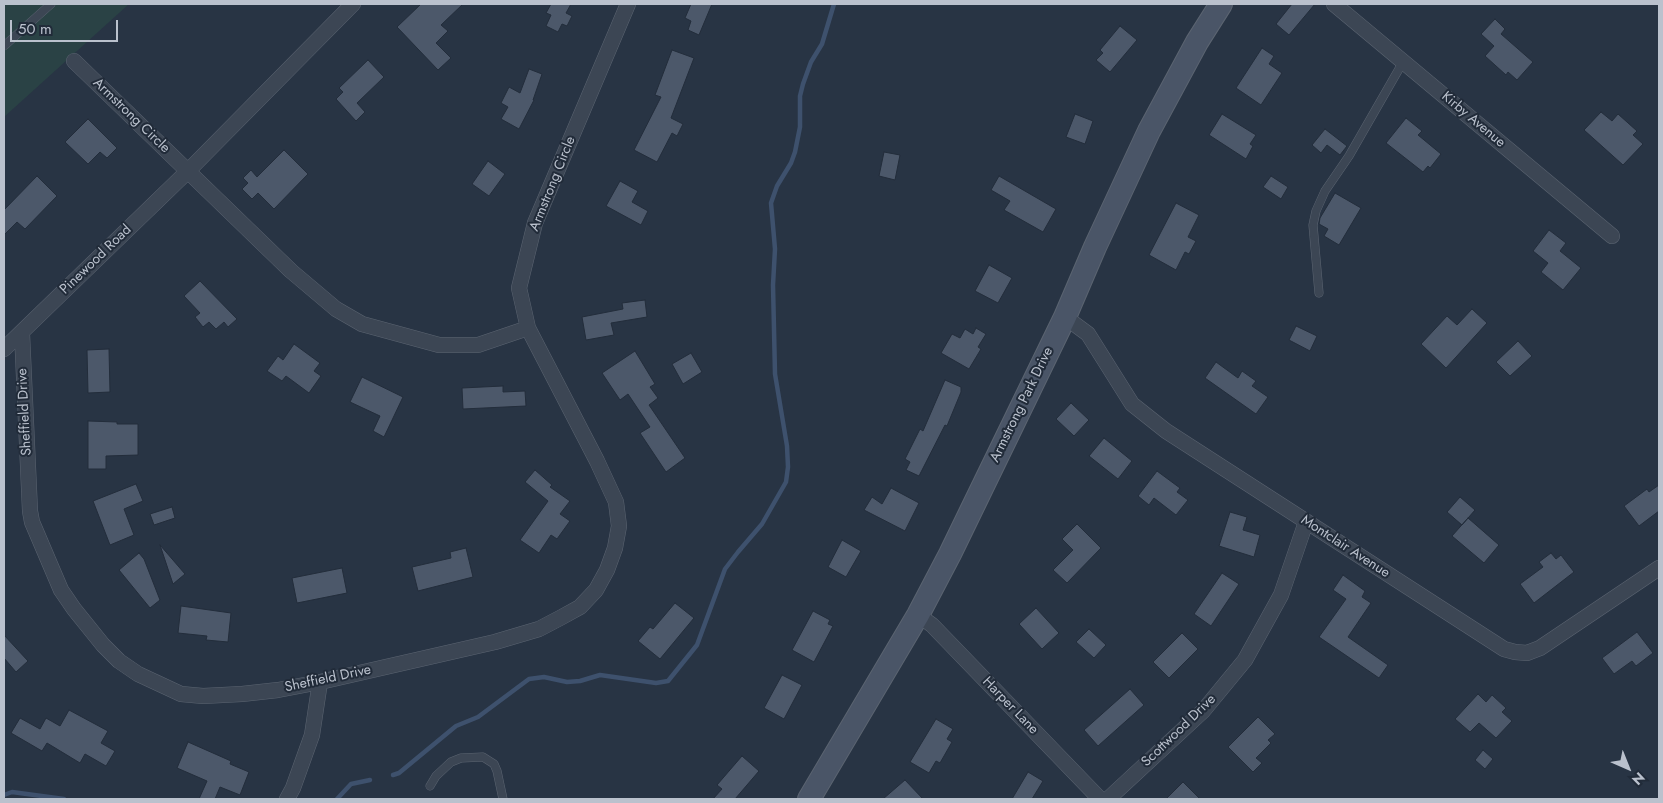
<!DOCTYPE html>
<html>
<head>
<meta charset="utf-8">
<style>
  body { margin:0 }
  #map { position:relative; width:1663px; height:803px; overflow:hidden; background:#283444; font-family:Jost,sans-serif }
  canvas { display:block }
  .frame { position:absolute; inset:0; border:5px solid #bac1cd; pointer-events:none }
  .north { position:absolute; left:1603px; top:743px; width:50px; height:50px; -webkit-text-stroke:4px #212b39; paint-order:stroke; rotate:136deg; font-size:14px; font-weight:700; line-height:20px; text-align:center; color:#bac1cd }
  .north::after { content:''; display:block; margin:auto; width:18px; height:22px; background:#bac1cd; clip-path:polygon(50% 0,100% 100%,50% 72%,0 100%) }
  .scale { position:absolute; left:10px; top:20px; width:108px; height:22px; box-sizing:border-box; border:2px solid #bac1cd; border-top:0; padding-left:6px; font-size:15px; line-height:18px; white-space:nowrap; color:#bac1cd; -webkit-text-stroke:4px #212b39; paint-order:stroke }
</style>
</head>
<body>
<div id="map">
<canvas width="1663" height="803"></canvas>
<div class="frame"></div>
<div class="north">N</div>
<div class="scale">50 m</div>
</div>
<script>
const context = document.querySelector('canvas').getContext('2d');
context.lineJoin = 'round';
function paint(path, color) { context.fillStyle = color; context.fill(path, 'evenodd'); }
const shape = rows => new Path2D(rows.map(r => 'M' + r).join(''));
function strokePath(path, color, width, dash) { context.strokeStyle = color; context.lineWidth = width; context.lineCap = dash ? 'butt' : 'round'; context.setLineDash(dash || []); context.stroke(path); }
function label(font, color, halo, rows, align = 'center') {
  context.font = font + ' Jost,sans-serif'; context.lineWidth = 4; context.setLineDash([]); context.textBaseline = 'middle'; context.strokeStyle = halo; context.fillStyle = color; for (const [text, x, y, turn = 0] of rows) {
    context.save(); context.translate(x, y); context.rotate((+turn || 0) * Math.PI / 180); context.textAlign = isNaN(turn) ? turn : align; if (halo) context.strokeText(text, 0, 0); context.fillText(text, 0, 0); context.restore();
  }
}
const green = shape([
  [4,4,129,4,4,117]
]);
const stream = shape([
  [393,775,399,773,456,726,478,717,529,679,544,677,567,682,580,681,600,675,656,683,668,681,697,645,725,569,738,552,762,524,786,482,788,467,787,446,775,374,773,285,775,249,771,203,777,186,791,163,795,152,800,127,800,96,803,84,811,62,822,44,834,4],
  [4,795,12,792,64,799],
  [337,799,351,784,370,780]
]);
const building = shape([
  [421,4,463,4,441,25,448,31,436,43,451,58,438,70,397,27,421,4],
  [551,4,571,4,566,13,572,16,567,26,562,24,558,32,546,26,551,15,546,13,551,4],
  [691,4,712,4,699,35,688,30,691,21,685,18,691,4],
  [1292,4,1315,4,1289,35,1276,24,1292,4],
  [1495,19,1505,29,1501,34,1533,62,1517,80,1508,72,1506,75,1485,56,1494,46,1481,34,1495,19],
  [1120,26,1137,40,1110,72,1096,60,1103,53,1100,50,1120,26],
  [1262,48,1274,56,1269,64,1282,73,1261,105,1236,88,1262,48],
  [672,50,694,58,671,118,683,124,677,136,672,133,657,162,634,150,661,97,655,95,672,50],
  [368,60,384,77,357,103,365,112,356,121,336,99,343,92,339,88,368,60],
  [529,69,542,74,533,100,534,100,519,129,501,119,508,107,501,103,509,87,520,93,529,69],
  [1601,112,1612,121,1618,114,1637,131,1633,135,1643,144,1623,165,1584,130,1601,112],
  [1075,114,1093,121,1085,144,1066,137,1075,114],
  [1222,114,1256,135,1250,144,1253,146,1246,159,1209,135,1222,114],
  [1406,118,1422,131,1418,135,1441,154,1430,168,1428,166,1423,172,1386,143,1406,118],
  [88,119,117,148,107,158,100,152,88,164,65,142,88,119],
  [1325,129,1347,146,1340,155,1327,145,1321,153,1312,145,1325,129],
  [284,150,308,174,274,209,258,193,252,199,242,189,248,183,243,178,251,170,257,177,284,150],
  [884,152,900,155,895,180,879,176,884,152],
  [488,161,505,174,489,196,472,184,488,161],
  [37,176,57,196,25,229,17,222,4,235,4,210,37,176],
  [999,176,1056,209,1043,232,1004,210,1010,201,991,190,999,176],
  [1271,176,1288,187,1281,199,1263,187,1271,176],
  [620,181,638,191,632,202,648,211,641,225,606,206,620,181],
  [1335,193,1361,208,1339,245,1324,236,1328,229,1319,224,1320,218,1335,193],
  [1176,203,1199,215,1188,237,1196,241,1189,254,1185,252,1176,270,1149,255,1176,203],
  [1549,230,1566,243,1560,251,1581,268,1563,290,1541,272,1548,263,1533,251,1549,230],
  [989,265,1012,278,998,303,975,291,989,265],
  [200,281,237,319,228,327,224,322,216,329,209,322,203,327,195,317,200,313,184,296,200,281],
  [645,300,647,317,611,323,614,335,586,340,582,317,623,309,622,303,645,300],
  [1472,309,1487,323,1446,368,1421,344,1447,316,1457,325,1472,309],
  [1296,326,1317,336,1310,351,1289,340,1296,326],
  [976,328,986,334,978,347,981,349,969,369,941,353,952,334,960,338,965,329,973,334,976,328],
  [1518,341,1532,356,1510,376,1496,362,1518,341],
  [294,344,320,363,314,371,321,376,309,393,286,376,282,381,267,371,278,356,283,360,294,344],
  [109,349,110,392,88,393,87,350,109,349],
  [635,351,655,384,650,387,658,398,649,405,685,458,666,472,640,433,650,427,628,394,620,400,602,373,635,351],
  [691,353,702,372,683,384,672,364,691,353],
  [1216,362,1238,378,1242,371,1256,381,1252,386,1268,397,1256,414,1205,378,1216,362],
  [362,377,403,397,384,437,373,431,380,416,350,402,362,377],
  [945,380,961,387,961,392,947,426,945,425,919,476,906,470,910,462,905,459,920,429,923,431,945,380],
  [503,386,503,392,525,391,526,406,463,409,462,388,503,386],
  [1071,403,1089,420,1074,436,1056,419,1071,403],
  [88,421,117,422,117,424,138,424,138,455,106,456,106,469,88,469,88,421],
  [1104,438,1132,461,1118,479,1089,456,1104,438],
  [535,470,552,485,550,487,570,501,560,514,570,521,557,539,551,535,539,553,520,540,548,501,525,482,535,470],
  [1157,471,1180,488,1177,492,1188,500,1176,515,1154,498,1149,505,1138,496,1157,471],
  [136,484,143,501,124,509,134,535,110,545,93,501,136,484],
  [1659,485,1659,511,1639,526,1624,506,1647,489,1649,492,1659,485],
  [891,488,919,503,905,531,864,510,872,497,882,504,891,488],
  [1460,497,1475,510,1462,525,1447,512,1460,497],
  [172,507,175,518,154,525,150,514,172,507],
  [1230,512,1247,517,1243,530,1260,535,1254,557,1219,546,1230,512],
  [1468,518,1499,545,1484,563,1452,536,1468,518],
  [1077,524,1101,548,1067,583,1053,570,1073,550,1062,539,1077,524],
  [842,540,861,551,846,577,828,567,842,540],
  [160,545,185,574,173,584,160,545],
  [466,548,473,577,418,591,412,567,451,558,450,552,466,548],
  [139,553,144,559,160,600,150,608,119,570,139,553],
  [1551,553,1556,559,1561,555,1574,572,1534,603,1520,584,1543,567,1539,562,1551,553],
  [342,568,347,593,297,603,292,578,342,568],
  [1222,573,1239,584,1211,626,1194,614,1222,573],
  [1343,575,1365,591,1362,597,1371,603,1348,637,1388,665,1379,678,1319,637,1346,599,1333,590,1343,575],
  [675,603,694,618,660,659,638,641,650,627,653,629,675,603],
  [181,606,231,613,228,642,206,640,207,636,178,633,181,606],
  [1036,608,1059,633,1042,649,1019,624,1036,608],
  [813,611,830,620,828,624,833,626,814,662,792,650,813,611],
  [1089,629,1106,645,1094,658,1076,642,1089,629],
  [1637,632,1653,653,1636,666,1632,661,1614,674,1602,658,1637,632],
  [1182,633,1198,649,1169,678,1153,662,1182,633],
  [4,635,28,661,16,672,4,658,4,635],
  [782,675,802,685,784,719,764,708,782,675],
  [1130,689,1144,705,1098,746,1084,730,1130,689],
  [1478,694,1486,702,1492,695,1506,708,1502,712,1512,721,1496,738,1479,723,1470,732,1455,719,1478,694],
  [69,710,108,731,101,743,115,751,106,766,85,754,80,763,47,743,42,751,11,733,20,718,40,729,46,718,60,726,69,710],
  [1258,717,1275,734,1268,740,1271,743,1256,758,1262,763,1253,772,1228,747,1258,717],
  [936,719,953,729,947,739,952,742,940,763,936,761,929,773,910,762,936,719],
  [188,742,231,761,230,764,249,772,240,795,220,787,215,799,199,799,207,781,177,768,188,742],
  [1483,750,1493,759,1485,769,1475,760,1483,750],
  [742,756,759,771,735,799,713,799,722,789,717,785,742,756],
  [1028,772,1043,781,1032,799,1012,799,1028,772],
  [905,780,923,799,883,799,905,780],
  [1183,782,1200,799,1166,799,1183,782]
]);
const lane = shape([
  [4,46,51,4],
  [1319,293,1313,225,1316,211,1325,191,1349,156,1403,62],
  [430,786,436,776,451,762,461,758,483,757,494,764,497,771,503,799]
]);
const street = shape([
  [1334,4,1612,236],
  [74,61,291,271,336,309,362,324,439,345,478,345,528,328],
  [1065,317,1088,334,1132,404,1166,431,1504,649,1515,652,1527,653,1540,648,1659,568],
  [22,333,30,511,32,522,61,590,74,609,103,645,119,661,138,674,181,694,203,696,242,694,278,690,320,682,495,642,539,629,560,618,580,607,596,590,607,570,615,548,619,526,616,502,597,461,528,328,519,288,535,223,628,4],
  [4,349,188,171,353,4],
  [918,615,932,625,1100,799],
  [287,799,293,788,312,735,320,682],
  [1108,799,1203,711,1245,660,1281,595,1306,522]
]);
const secondary = shape([
  [809,799,918,615,950,554,1065,317,1095,247,1149,131,1197,42,1221,4]
]);
const streetNames = [
  ["Armstrong Circle",131,116,44],
  ["Kirby Avenue",1473,120,40],
  ["Armstrong Circle",553,184,-68],
  ["Pinewood Road",96,260,-44],
  ["Armstrong Park Drive",1022,405,-64],
  ["Sheffield Drive",25,412,-93],
  ["Montclair Avenue",1345,547,33],
  ["Sheffield Drive",328,679,-12],
  ["Harper Lane",1010,706,46],
  ["Scottwood Drive",1179,731,-44]
];
paint(green, '#2a4245');
strokePath(stream, '#3e516d', 4.5);
paint(building, '#4c586a');
strokePath(building, '#232d3b', 1);
strokePath(lane, '#5b6471', 9);
strokePath(street, '#5b6471', 16);
strokePath(secondary, '#5b6471', 24);
strokePath(lane, '#3c4654', 8);
strokePath(street, '#3c4654', 15);
strokePath(secondary, '#4a5567', 22);
label('14px', '#bac1cd', '#212b39', streetNames);
</script>
</body>
</html>
